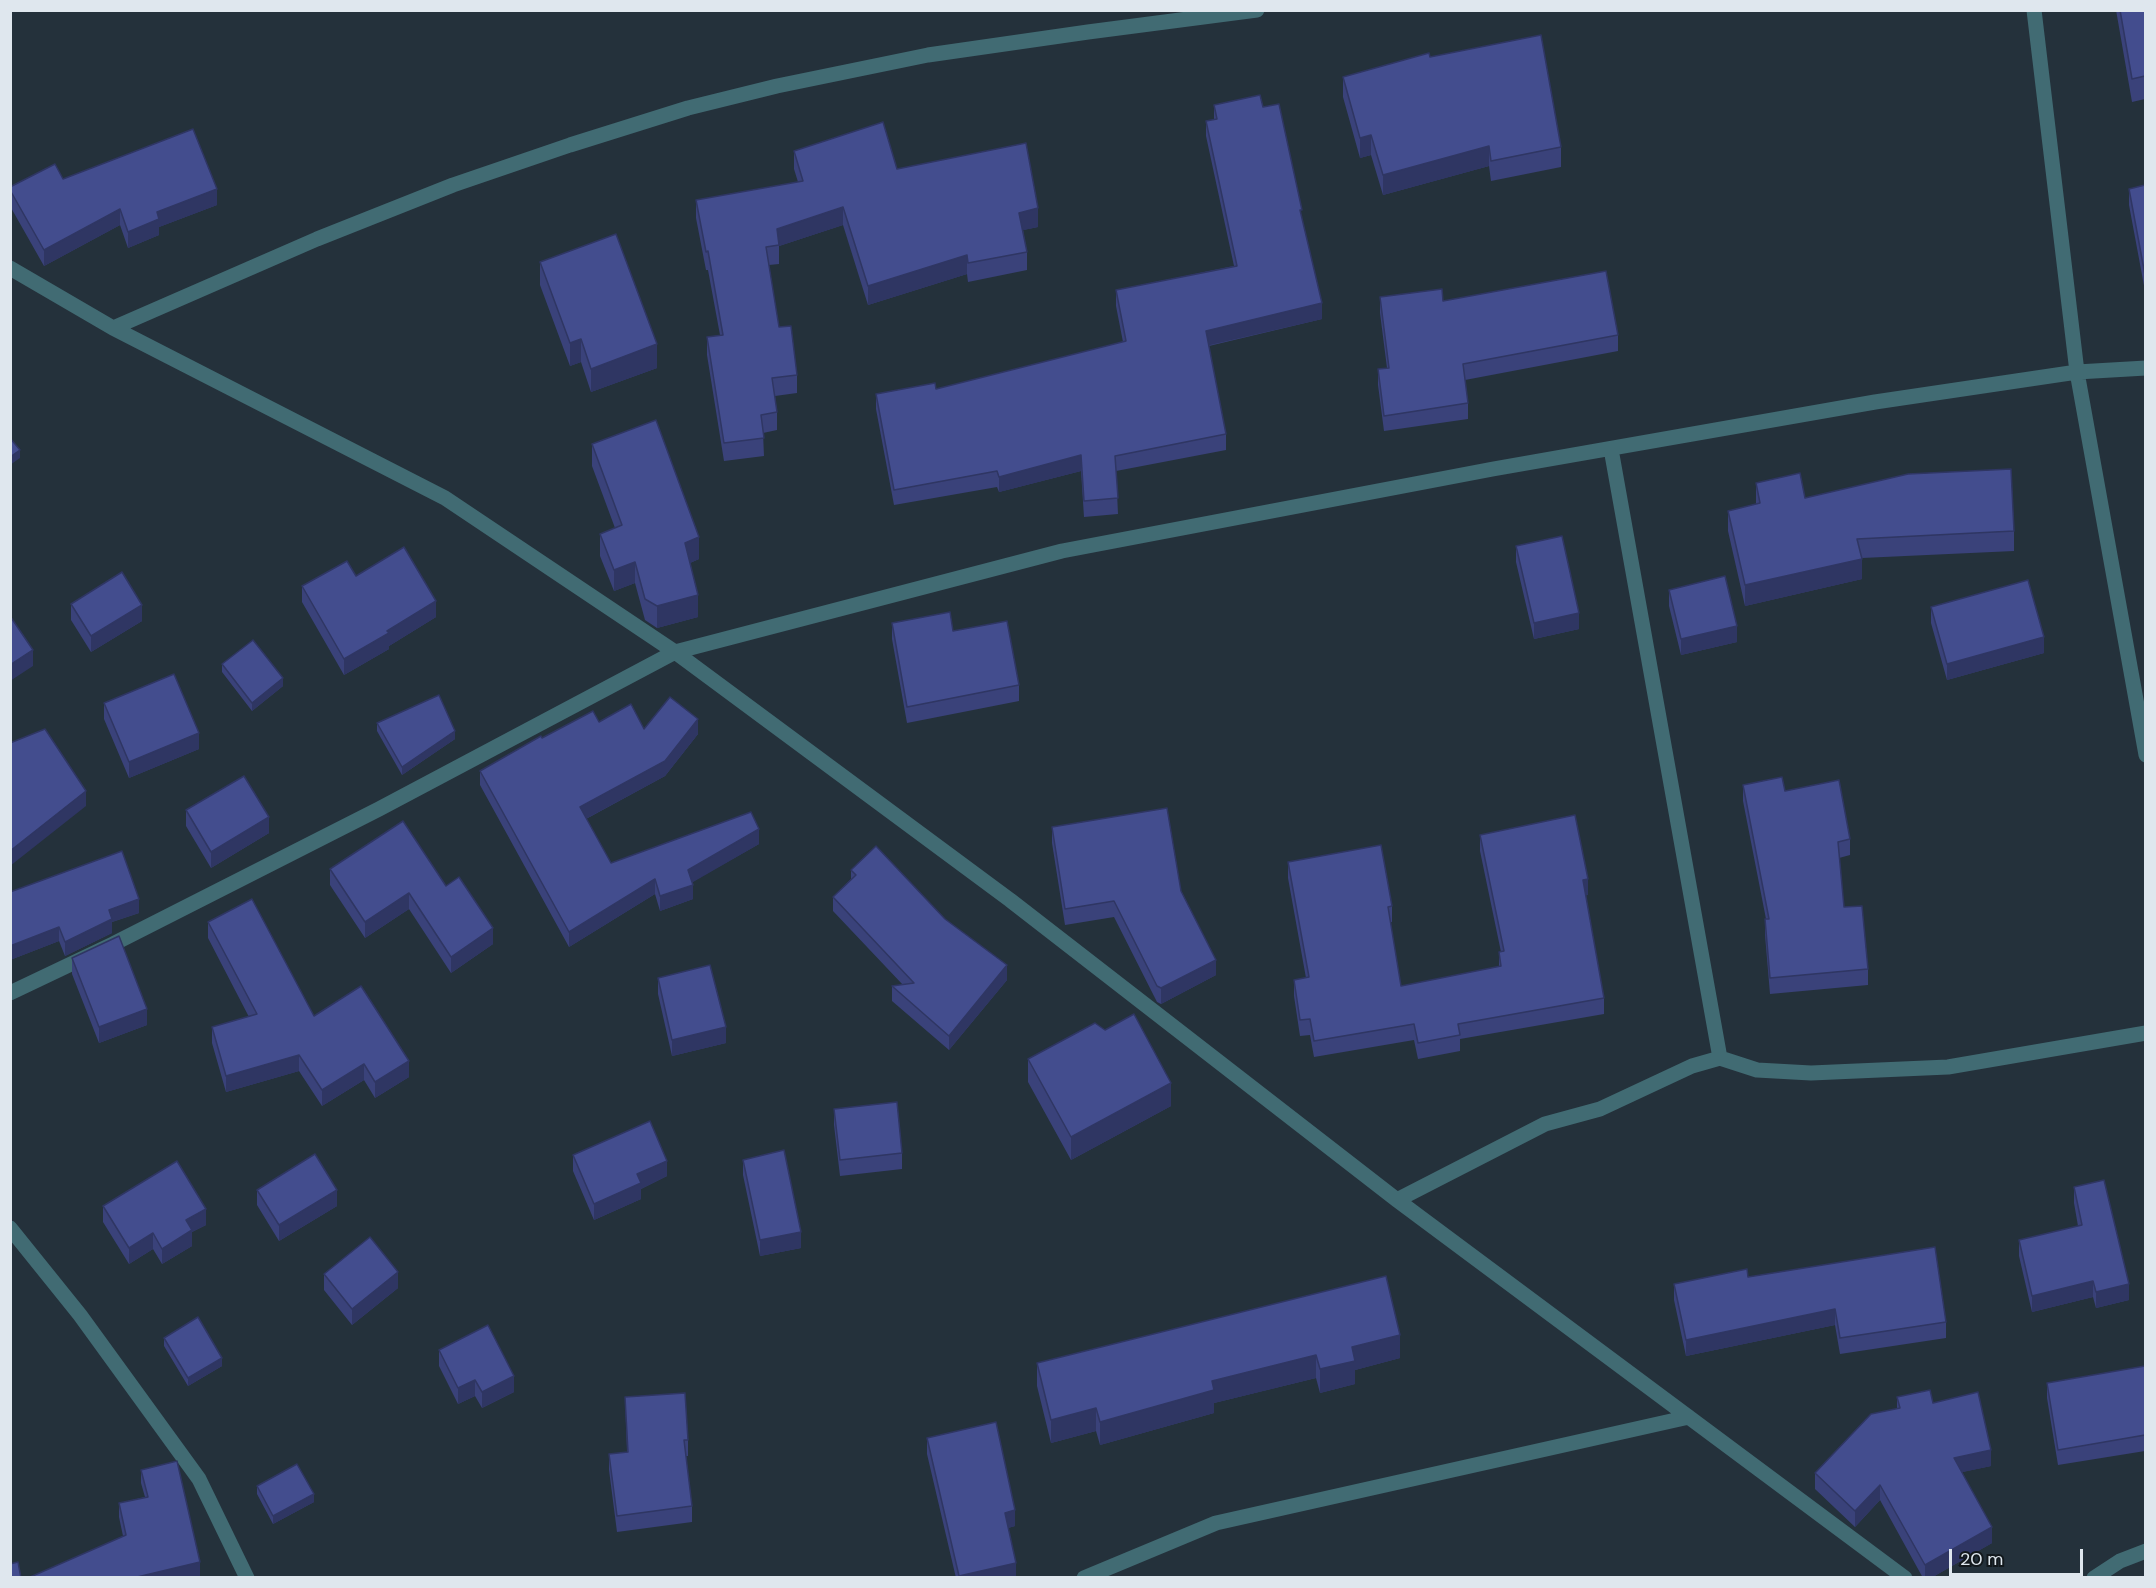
<!DOCTYPE html>
<html>
<head>
<meta charset="utf-8">
<style>
  body { margin:0 }
  #map { position:relative; width:2156px; height:1588px; overflow:hidden; background:#24313b; font-family:"DM Sans",sans-serif }
  canvas { display:block }
  .frame { position:absolute; inset:0; border:12px solid #dfe7ee; pointer-events:none }
  .scale { position:absolute; left:1949px; top:1549px; width:134px; height:27px; box-sizing:border-box; border:3px solid #dfe7ee; border-top:0; padding-left:8px; font-size:18px; line-height:21px; white-space:nowrap; color:#dfe7ee; -webkit-text-stroke:4px #12181c; paint-order:stroke }
</style>
</head>
<body>
<div id="map">
<canvas width="2156" height="1588"></canvas>
<div class="frame"></div>
<div class="scale">20 m</div>
</div>
<script>
const context = document.querySelector('canvas').getContext('2d');
context.lineJoin = 'round';
const shape = rows => new Path2D(rows.map(r => 'M' + r).join(''));
function strokePath(path, color, width, dash) { context.strokeStyle = color; context.lineWidth = width; context.lineCap = dash ? 'butt' : 'round'; context.setLineDash(dash || []); context.stroke(path); }
function paint(path, color) { context.fillStyle = color; context.fill(path, 'evenodd'); }
const minor = shape([
  [2034,10,2077,372,2146,755],
  [10,268,113,328,445,498,675,652,1010,900,1397,1200,1905,1578],
  [113,328,317,239,453,185,570,145,688,108,777,86,928,55,1088,32,1257,10],
  [1611,449,1720,1058],
  [10,993,113,944,379,809,675,652,1062,551,1493,469,1875,402,2077,372,2146,368],
  [1397,1200,1545,1124,1600,1109,1692,1066,1720,1058,1757,1070,1811,1073,1948,1067,2146,1033],
  [10,1228,80,1315,199,1479,247,1578],
  [1084,1578,1216,1523,1689,1417],
  [2094,1578,2120,1561,2146,1551]
]);
const wall = shape([
  [2116,10,2145,10,2145,99,2132,102],
  [1430,57,1561,147,1561,167,1491,181,1489,166,1383,195,1371,155,1360,158,1343,97,1343,77],
  [1214,105,1263,107,1302,220,1322,319,1209,346,1226,434,1226,450,1116,471,1118,514,1084,517,1081,471,999,492,997,487,894,505,876,409,876,394,936,389,1123,342,1116,306,1116,290,1234,266,1206,136,1206,121,1214,120],
  [794,151,897,169,1038,227,1023,230,1027,252,1027,270,968,282,967,274,868,305,843,225,779,246,779,264,769,265,779,327,797,375,797,393,775,396,777,412,777,430,763,433,764,456,724,461,707,355,707,337,720,335,708,270,706,270,696,218,696,200,798,182,794,169],
  [63,179,217,205,159,227,159,235,128,248,120,225,44,266,10,206,10,190],
  [2145,185,2145,291,2129,205,2129,189],
  [540,262,657,368,591,392,581,362,570,366,540,285],
  [1380,297,1443,301,1618,335,1618,351,1465,380,1468,403,1468,419,1384,431,1378,385,1378,369,1387,368,1380,313],
  [592,444,699,559,690,563,698,617,657,628,645,620,635,583,614,591,600,556,600,534,615,528,592,466],
  [1756,483,1805,498,2014,531,2014,551,1862,558,1862,579,1745,606,1728,531,1728,511,1756,504],
  [1516,546,1579,629,1534,639,1516,562],
  [356,576,436,617,389,646,389,649,344,675,302,602,302,586],
  [1669,590,1737,642,1681,655,1669,606],
  [71,604,142,621,91,652,71,620],
  [1931,607,2044,653,1947,680,1931,623],
  [892,623,953,631,1019,685,1019,701,907,723,892,639],
  [222,664,283,686,252,711,222,672],
  [104,703,199,749,129,778,104,719],
  [377,723,455,739,402,775,377,731],
  [644,729,698,734,665,776,586,819,611,863,759,844,692,882,693,899,660,911,655,894,569,947,480,785,480,771,542,738],
  [1743,785,1785,791,1850,839,1850,855,1839,858,1844,907,1868,969,1868,985,1770,994,1765,935,1765,919,1766,919,1743,801],
  [186,810,269,833,211,868,186,826],
  [1052,827,1181,891,1216,975,1161,1004,1157,1002,1114,917,1065,925,1052,843],
  [1480,835,1588,895,1585,895,1604,998,1604,1014,1460,1039,1460,1051,1418,1059,1414,1040,1314,1057,1310,1035,1300,1036,1294,996,1294,980,1306,978,1288,878,1288,862,1392,906,1392,922,1390,922,1401,986,1499,967,1499,952,1501,952,1480,851],
  [330,869,446,886,493,944,451,973,409,909,365,938,330,885],
  [851,870,945,919,1007,980,949,1050,892,1001,892,986,903,985,833,911,833,897,851,879],
  [10,892,139,913,112,922,112,933,65,956,59,941,10,960],
  [208,922,314,1016,409,1077,375,1098,364,1080,322,1106,299,1071,226,1092,212,1043,212,1027,249,1017,208,938],
  [72,958,147,1025,99,1043,72,974],
  [658,978,726,1043,672,1056,658,994],
  [1028,1059,1171,1106,1071,1160,1028,1082],
  [834,1109,902,1153,902,1169,840,1176,834,1125],
  [573,1155,667,1176,641,1189,641,1199,594,1220,573,1171],
  [743,1160,801,1248,760,1256,743,1175],
  [2074,1187,2129,1300,2096,1308,2093,1297,2032,1312,2019,1256,2019,1240,2078,1226,2074,1203],
  [257,1190,337,1206,279,1241,257,1205],
  [103,1206,206,1225,192,1232,192,1246,162,1264,153,1249,129,1264,103,1222],
  [324,1274,398,1288,352,1325,324,1290],
  [1386,1276,1400,1358,1355,1370,1355,1384,1320,1393,1316,1378,1214,1403,1214,1413,1100,1445,1096,1431,1051,1443,1037,1386,1037,1363],
  [1748,1277,1946,1322,1946,1338,1840,1354,1835,1325,1686,1356,1674,1300,1674,1284],
  [164,1338,222,1366,188,1386,164,1346],
  [439,1350,514,1392,482,1408,475,1396,458,1404,439,1366],
  [2145,1366,2145,1451,2058,1465,2047,1398,2047,1383],
  [625,1397,688,1440,688,1456,686,1456,692,1506,692,1522,617,1532,609,1470,609,1454,627,1452],
  [1897,1397,1933,1403,1991,1466,1962,1472,1992,1543,1931,1578,1923,1578,1880,1500,1855,1527,1815,1489,1815,1473,1897,1409],
  [927,1438,1015,1526,1008,1528,1016,1578,956,1578,927,1454],
  [141,1470,200,1576,192,1578,28,1578,123,1536,119,1517,119,1503,145,1497,141,1483],
  [257,1486,314,1502,273,1524,257,1494]
]);
const shadedWall = shape([
  [1371,135,1371,155,1360,158,1360,138],
  [1489,146,1489,166,1383,195,1383,175],
  [217,189,217,205,159,227,159,235,128,248,128,232,157,212],
  [843,207,843,225,779,246,777,229],
  [1038,208,1038,227,1019,231,1019,213],
  [120,209,120,225,44,266,44,250],
  [967,255,967,274,868,305,868,286],
  [1322,303,1322,319,1206,346,1206,331],
  [581,339,581,362,570,366,570,343],
  [657,344,657,368,591,392,591,369],
  [20,450,20,458,10,465,10,457],
  [1081,455,1081,471,999,492,999,477],
  [699,537,699,559,685,565,685,543],
  [1862,559,1862,579,1745,606,1745,585],
  [635,562,635,583,614,591,614,570],
  [698,595,698,617,657,628,657,606],
  [436,601,436,617,389,646,389,649,344,675,344,659,387,631],
  [142,605,142,621,91,652,91,636],
  [1579,613,1579,629,1534,639,1534,623],
  [1737,626,1737,642,1681,655,1681,639],
  [2044,637,2044,653,1947,680,1947,664],
  [33,650,33,666,10,681,10,665],
  [283,678,283,686,252,711,252,703],
  [698,719,698,734,665,776,580,822,580,807],
  [455,731,455,739,402,775,402,767],
  [199,733,199,749,129,778,129,762],
  [86,791,86,806,10,866,10,851],
  [269,817,269,833,211,868,211,852],
  [759,829,759,844,688,885,688,870],
  [655,879,655,894,569,947,569,932],
  [1588,879,1588,895,1583,896,1583,880],
  [693,885,693,899,660,911,660,896],
  [409,893,409,909,365,938,365,922],
  [139,899,139,913,112,922,112,933,65,956,65,942,109,910],
  [59,927,59,941,10,960,10,946],
  [493,928,493,944,451,973,451,957],
  [1216,960,1216,975,1161,1004,1161,988],
  [1007,965,1007,980,949,1050,949,1036],
  [147,1009,147,1025,99,1043,99,1027],
  [726,1027,726,1043,672,1056,672,1040],
  [299,1055,299,1071,226,1092,226,1076],
  [409,1061,409,1077,375,1098,375,1082],
  [364,1064,364,1080,322,1106,322,1090],
  [1171,1083,1171,1106,1071,1160,1071,1137],
  [667,1161,667,1176,641,1189,641,1199,594,1220,594,1204,637,1174],
  [337,1190,337,1206,279,1241,279,1225],
  [206,1209,206,1225,192,1232,192,1246,162,1264,162,1249,186,1220],
  [801,1232,801,1248,760,1256,760,1240],
  [153,1233,153,1249,129,1264,129,1248],
  [398,1272,398,1288,352,1325,352,1309],
  [2093,1281,2093,1297,2032,1312,2032,1296],
  [2129,1284,2129,1300,2096,1308,2096,1292],
  [1835,1309,1835,1325,1686,1356,1686,1340],
  [1400,1335,1400,1358,1355,1370,1355,1384,1320,1393,1320,1369,1352,1347],
  [1316,1355,1316,1378,1214,1403,1214,1413,1100,1445,1100,1422,1212,1381],
  [222,1358,222,1366,188,1386,188,1378],
  [514,1376,514,1392,482,1408,482,1392],
  [475,1380,475,1396,458,1404,458,1388],
  [1096,1408,1096,1431,1051,1443,1051,1420],
  [1991,1450,1991,1466,1954,1474,1954,1458],
  [1880,1485,1880,1500,1855,1527,1855,1511],
  [314,1494,314,1502,273,1524,273,1516],
  [1015,1510,1015,1526,1005,1529,1005,1513],
  [1992,1527,1992,1543,1931,1578,1925,1578,1925,1565],
  [200,1562,200,1576,192,1578,133,1578],
  [1016,1563,1016,1578,959,1578,959,1576]
]);
const building = shape([
  [2120,10,2145,10,2145,76,2132,79,2120,10],
  [1541,35,1561,147,1491,161,1489,146,1383,175,1371,135,1360,138,1343,77,1429,53,1430,57,1541,35],
  [1260,95,1263,107,1279,104,1302,210,1300,210,1322,303,1206,331,1226,434,1115,456,1118,498,1084,501,1081,455,999,477,997,471,894,490,876,394,935,383,936,389,1126,341,1116,290,1237,266,1206,121,1217,119,1214,105,1260,95],
  [883,122,897,169,1026,143,1038,208,1019,213,1027,252,968,263,967,255,868,286,843,207,777,229,779,245,766,247,779,327,791,326,797,375,772,378,777,412,761,415,764,438,724,443,707,337,723,335,708,251,706,252,696,200,803,181,794,151,883,122],
  [193,129,217,189,157,212,159,219,128,232,120,209,44,250,10,190,10,187,55,164,63,179,193,129],
  [2145,185,2145,275,2129,189,2145,185],
  [616,234,657,344,591,369,581,339,570,343,540,262,616,234],
  [1606,271,1618,335,1463,364,1468,403,1384,416,1378,369,1389,368,1380,297,1442,289,1443,301,1606,271],
  [656,420,699,537,685,543,698,595,657,606,645,599,635,562,614,570,600,534,622,525,592,444,656,420],
  [10,438,20,450,10,457,10,438],
  [2011,469,2014,531,1857,539,1862,559,1745,585,1728,511,1760,503,1756,483,1800,473,1805,498,1908,474,2011,469],
  [1562,536,1579,613,1534,623,1516,546,1562,536],
  [404,547,436,601,387,631,389,633,344,659,302,586,347,561,356,576,404,547],
  [122,572,142,605,91,636,71,604,122,572],
  [1725,576,1737,626,1681,639,1669,590,1725,576],
  [2028,580,2044,637,1947,664,1931,607,2028,580],
  [950,612,953,631,1007,621,1019,685,907,707,892,623,950,612],
  [10,616,33,650,10,665,10,616],
  [253,640,283,678,252,703,222,664,253,640],
  [174,674,199,733,129,762,104,703,174,674],
  [439,695,455,731,402,767,377,723,439,695],
  [670,697,698,719,665,761,580,807,611,863,751,812,759,829,688,870,693,885,660,896,655,879,569,932,480,771,541,736,542,738,593,711,599,722,631,704,644,729,670,697],
  [45,729,86,791,10,851,10,743,45,729],
  [244,776,269,817,211,852,186,810,244,776],
  [1782,777,1785,791,1839,780,1850,839,1838,842,1844,907,1862,906,1868,969,1770,978,1765,919,1769,919,1743,785,1782,777],
  [1167,808,1181,891,1216,960,1161,988,1157,986,1114,901,1065,909,1052,827,1167,808],
  [1575,815,1588,879,1583,880,1604,998,1458,1024,1460,1035,1418,1043,1414,1024,1314,1041,1310,1019,1300,1020,1294,980,1309,977,1288,862,1381,845,1392,906,1388,907,1401,986,1501,966,1499,952,1504,951,1480,835,1575,815],
  [403,821,446,886,459,877,493,928,451,957,409,893,365,922,330,869,403,821],
  [876,846,945,919,1007,965,949,1036,892,986,914,983,833,897,856,875,851,870,876,846],
  [122,851,139,899,109,910,112,919,65,942,59,927,10,946,10,892,122,851],
  [252,899,314,1016,361,986,409,1061,375,1082,364,1064,322,1090,299,1055,226,1076,212,1027,257,1014,208,922,252,899],
  [119,936,147,1009,99,1027,72,958,119,936],
  [710,965,726,1027,672,1040,658,978,710,965],
  [1134,1014,1171,1083,1071,1137,1028,1059,1095,1023,1105,1030,1134,1014],
  [897,1102,902,1153,840,1160,834,1109,897,1102],
  [650,1121,667,1161,637,1174,641,1183,594,1204,573,1155,650,1121],
  [784,1150,801,1232,760,1240,743,1160,784,1150],
  [315,1154,337,1190,279,1225,257,1190,315,1154],
  [177,1161,206,1209,186,1220,192,1230,162,1249,153,1233,129,1248,103,1206,177,1161],
  [2104,1180,2129,1284,2096,1292,2093,1281,2032,1296,2019,1240,2082,1225,2074,1187,2104,1180],
  [370,1237,398,1272,352,1309,324,1274,370,1237],
  [1935,1247,1946,1322,1840,1338,1835,1309,1686,1340,1674,1284,1747,1269,1748,1277,1935,1247],
  [1386,1276,1400,1335,1352,1347,1355,1361,1320,1369,1316,1355,1212,1381,1214,1390,1100,1422,1096,1408,1051,1420,1037,1363,1386,1276],
  [198,1317,222,1358,188,1378,164,1338,198,1317],
  [488,1325,514,1376,482,1392,475,1380,458,1388,439,1350,488,1325],
  [2145,1366,2145,1435,2058,1450,2047,1383,2145,1366],
  [1930,1390,1933,1403,1978,1392,1991,1450,1954,1458,1992,1527,1925,1565,1880,1485,1855,1511,1815,1473,1871,1414,1900,1408,1897,1397,1930,1390],
  [685,1393,688,1440,684,1440,692,1506,617,1516,609,1454,628,1452,625,1397,685,1393],
  [996,1422,1015,1510,1005,1513,1016,1563,959,1576,927,1438,996,1422],
  [177,1461,200,1562,133,1578,28,1578,126,1535,119,1503,148,1497,141,1470,177,1461],
  [297,1464,314,1494,273,1516,257,1486,297,1464],
  [18,1562,21,1578,10,1578,10,1564,18,1562]
]);
strokePath(minor, '#416b73', 15);
paint(wall, '#3a427a');
paint(shadedWall, '#2f3663');
paint(building, '#434d8e');
strokePath(building, '#2f3663', 1.5);
</script>
</body>
</html>
